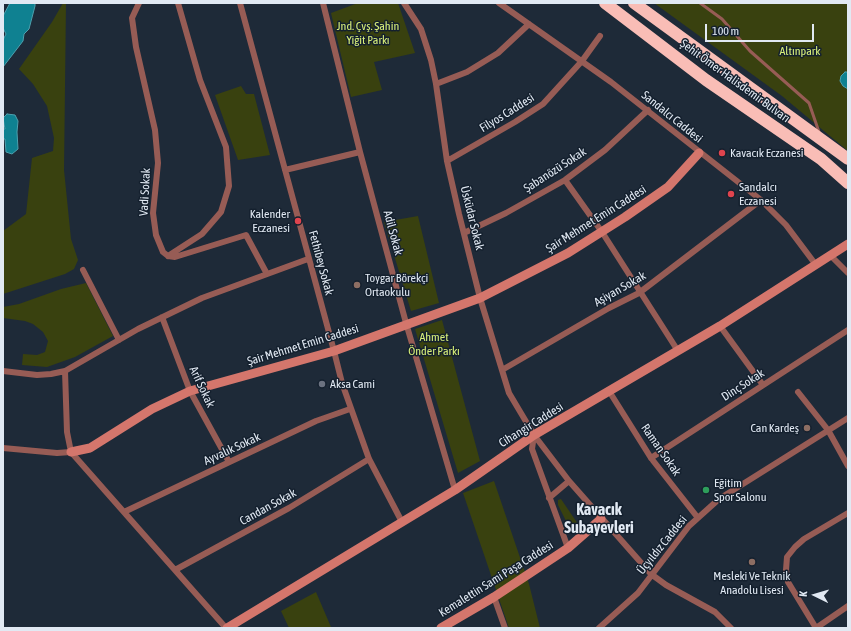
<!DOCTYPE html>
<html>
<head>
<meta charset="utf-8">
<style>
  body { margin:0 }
  #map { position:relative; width:851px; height:631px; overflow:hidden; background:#1e2a38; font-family:"Asap Condensed",sans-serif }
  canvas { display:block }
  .frame { position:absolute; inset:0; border:4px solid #e1e9f3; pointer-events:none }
  .north { position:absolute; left:795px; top:575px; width:40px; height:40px; -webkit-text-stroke:3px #14202e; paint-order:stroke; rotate:275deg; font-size:11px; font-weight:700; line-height:16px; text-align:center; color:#e1e9f3 }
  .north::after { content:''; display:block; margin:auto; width:14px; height:18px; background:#e1e9f3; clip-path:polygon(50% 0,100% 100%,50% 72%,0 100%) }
  .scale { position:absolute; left:705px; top:24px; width:109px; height:18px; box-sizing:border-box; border:2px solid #e1e9f3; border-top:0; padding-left:5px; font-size:12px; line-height:14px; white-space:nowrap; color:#e1e9f3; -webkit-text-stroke:3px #14202e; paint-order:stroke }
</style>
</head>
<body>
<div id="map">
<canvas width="851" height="631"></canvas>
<div class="frame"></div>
<div class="north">K</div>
<div class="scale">100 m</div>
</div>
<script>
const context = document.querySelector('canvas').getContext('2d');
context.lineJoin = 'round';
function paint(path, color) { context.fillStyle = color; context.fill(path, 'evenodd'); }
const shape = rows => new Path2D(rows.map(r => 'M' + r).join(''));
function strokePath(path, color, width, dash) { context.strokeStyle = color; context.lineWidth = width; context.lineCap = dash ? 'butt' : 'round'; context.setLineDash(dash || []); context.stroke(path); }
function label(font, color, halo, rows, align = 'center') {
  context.font = font + ' "Asap Condensed",sans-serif'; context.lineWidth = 3; context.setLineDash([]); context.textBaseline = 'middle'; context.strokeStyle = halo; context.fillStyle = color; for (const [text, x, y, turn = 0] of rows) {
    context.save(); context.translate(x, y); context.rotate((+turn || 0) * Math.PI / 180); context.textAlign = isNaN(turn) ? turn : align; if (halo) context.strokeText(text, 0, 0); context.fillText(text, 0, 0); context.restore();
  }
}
const green = shape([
  [63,3,66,3,64,170,71,239,78,260,74,269,65,274,3,294,3,231,26,214,32,158,53,151,54,138,47,106,33,84,19,69,52,22],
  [358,3,398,3,415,53,374,62,382,90,351,97,331,13],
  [654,3,848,3,848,151,782,96],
  [241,86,246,94,254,94,270,155,238,160,215,95],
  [418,216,439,303,411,311,384,222],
  [86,283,113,336,75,357,47,367,22,365,23,354,37,355,45,352,48,341,43,332,33,324,25,321,3,318,3,307,19,304,61,289],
  [442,320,480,461,458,473,415,329],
  [494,481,529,584,540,628,509,628,463,493],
  [561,499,578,524,574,530,570,529,558,505,558,500],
  [316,592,331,627,289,628,281,611]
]);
const water = shape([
  [10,3,35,3,35,6,29,29,24,34,23,41,3,67,3,40,6,34,3,28,3,16,10,3],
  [845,72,848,72,848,89,843,86,840,81,841,76,845,72],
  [7,114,15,115,18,121,17,132,18,149,12,154,6,152,5,139,3,139,3,129,5,129,3,118,7,114]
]);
const lane = shape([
  [700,3,722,19,750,51,809,103,819,132]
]);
const street = shape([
  [139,3,132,18,136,47,155,130,158,163,153,213,156,235,163,252,168,256,175,257,246,235,267,274],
  [240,3,334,351,342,383,369,459,402,522],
  [323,3,360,152,406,323,455,490],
  [404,3,421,29,431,60,436,84,447,161,459,214,480,298,509,393,534,435,569,481,651,574,666,585,715,612,731,628],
  [499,3,611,82,761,200,786,225,816,265],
  [436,84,467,72,498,53,529,24],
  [447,161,515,122,543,104,582,61,600,36],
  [285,170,360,152],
  [565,180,602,232,678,351],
  [464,233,506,213,565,180,605,150,648,110],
  [830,255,848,273],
  [168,256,202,234,221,212,229,186,226,147,200,80,178,3],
  [83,270,119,340],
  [162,317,190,391,229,462],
  [720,326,763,385],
  [502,370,609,308,639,293,761,200],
  [3,371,37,375,51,374,65,371,138,329,202,298,308,259],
  [65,371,67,432,71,452,226,628],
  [609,391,651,458,698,518],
  [798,392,828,430,848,466],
  [534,435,532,449,568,548],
  [3,448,57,453,71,452],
  [651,458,848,330],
  [549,498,569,481],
  [124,512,316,421,350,409],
  [175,570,289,508,369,459],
  [494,597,505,628],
  [599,628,638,593,689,526,719,499,848,418],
  [816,628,788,582,786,570,787,557,795,547,804,539,848,513],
  [816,628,848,606]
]);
const secondary = shape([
  [71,452,90,448,152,409,190,391,334,351,480,298,568,253,625,217,668,187,699,153],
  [227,628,455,490,534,435,720,326,848,244],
  [441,628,494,597,568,548,601,519]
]);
const highway = shape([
  [605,3,706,80,821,159,848,183],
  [634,3,848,159]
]);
const markers = [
  [722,153,4,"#e0444e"],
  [731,194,4,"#e0444e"],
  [298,221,4,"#e0444e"],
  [357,285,4,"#8d6e63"],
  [322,384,4,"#6b7280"],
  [807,428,4,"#8d6e63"],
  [706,490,4,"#2e9e5b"],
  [752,562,4,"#8d6e63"]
];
const parkNames = [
  ["Jnd. Çvş. Şahin",368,26],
  ["Yiğit Parkı",368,40],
  ["Altınpark",800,51],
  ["Ahmet",434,337],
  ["Önder Parkı",434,351]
];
const streetNames = [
  ["Şehit Ömer Halisdemir Bulvarı",735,81,36],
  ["Filyos Caddesi",507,113,-32],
  ["Sandalcı Caddesi",672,117,39],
  ["Şabanözü Sokak",555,170,-33],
  ["Vadi Sokak",145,192,-87],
  ["Üsküdar Sokak",472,218,76],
  ["Şair Mehmet Emin Caddesi",596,219,-32],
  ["Adil Sokak",393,233,75],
  ["Fethibey Sokak",321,263,75],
  ["Aşiyan Sokak",620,289,-30],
  ["Şair Mehmet Emin Caddesi",303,345,-17],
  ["Dinç Sokak",743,385,-33],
  ["Arif Sokak",202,387,65],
  ["Cihangir Caddesi",531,425,-32],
  ["Ayvalık Sokak",232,449,-25],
  ["Raman Sokak",661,450,55],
  ["Candan Sokak",268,507,-29],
  ["Üçyıldız Caddesi",662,545,-51],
  ["Kemalettin Sami Paşa Caddesi",496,579,-32]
];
const poiNames = [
  ["Kavacık Eczanesi",730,153],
  ["Sandalcı",739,187],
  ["Eczanesi",739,201],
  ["Kalender",290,214,"right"],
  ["Eczanesi",290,228,"right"],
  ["Toygar Börekçi",365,278],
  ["Ortaokulu",365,292],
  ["Aksa Cami",330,384],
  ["Can Kardeş",799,428,"right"],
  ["Eğitim",714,483],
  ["Spor Salonu",714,497],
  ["Mesleki Ve Teknik",752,576,"center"],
  ["Anadolu Lisesi",752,590,"center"]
];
const districtNames = [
  ["Kavacık",599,510],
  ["Subayevleri",599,528]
];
paint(green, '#39410f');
paint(water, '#0f8191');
strokePath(water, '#4ea0ae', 1);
strokePath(lane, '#975c55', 3);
strokePath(street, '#975c55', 6);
strokePath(secondary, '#d4766c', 9);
strokePath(highway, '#f9bdb6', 12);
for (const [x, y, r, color] of markers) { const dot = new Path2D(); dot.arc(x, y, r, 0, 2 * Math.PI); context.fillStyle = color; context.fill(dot); strokePath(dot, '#14202e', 1.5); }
label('12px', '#d9f07a', '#14202e', parkNames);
label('12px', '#e1e9f3', '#14202e', streetNames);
label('12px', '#e1e9f3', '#14202e', poiNames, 'left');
label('bold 16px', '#e1e9f3', '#14202e', districtNames);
</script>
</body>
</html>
